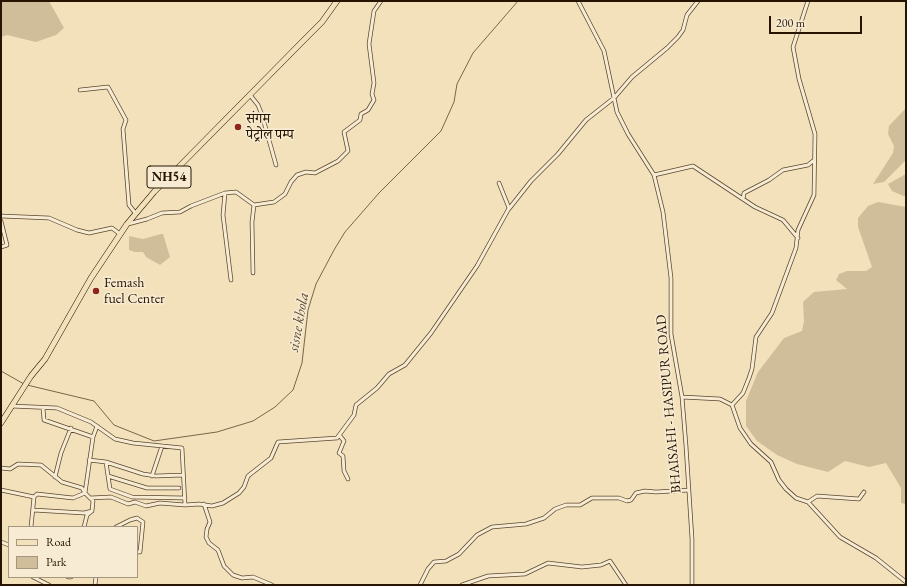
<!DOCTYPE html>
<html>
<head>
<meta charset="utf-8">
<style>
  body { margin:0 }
  #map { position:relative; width:907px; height:586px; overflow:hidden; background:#f3e1bb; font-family:"EB Garamond",serif }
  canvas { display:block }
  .frame { position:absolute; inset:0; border:2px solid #271400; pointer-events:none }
  .legend { position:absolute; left:8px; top:526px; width:130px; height:52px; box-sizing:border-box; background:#f7ecd3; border:1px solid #a4967f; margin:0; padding:5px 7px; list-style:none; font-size:12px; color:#271400 }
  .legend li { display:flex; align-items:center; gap:8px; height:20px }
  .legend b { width:20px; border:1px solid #a4967f }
  .scale { position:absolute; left:769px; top:16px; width:93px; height:18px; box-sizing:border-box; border:2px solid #271400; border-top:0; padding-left:5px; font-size:12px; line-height:14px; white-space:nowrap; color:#271400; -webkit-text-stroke:3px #f7ecd3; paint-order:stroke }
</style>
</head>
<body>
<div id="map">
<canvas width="907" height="586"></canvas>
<div class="frame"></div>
<ul class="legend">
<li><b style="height:5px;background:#f3e1bb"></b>Road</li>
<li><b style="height:11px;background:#d0be9b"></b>Park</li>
</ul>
<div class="scale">200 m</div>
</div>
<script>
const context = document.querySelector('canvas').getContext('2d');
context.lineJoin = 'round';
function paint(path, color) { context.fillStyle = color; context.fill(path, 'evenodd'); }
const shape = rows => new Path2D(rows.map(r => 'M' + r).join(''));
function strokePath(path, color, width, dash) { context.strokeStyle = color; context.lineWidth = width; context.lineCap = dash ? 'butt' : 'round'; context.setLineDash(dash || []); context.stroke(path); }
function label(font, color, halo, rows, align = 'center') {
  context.font = font + ' "EB Garamond","Noto Serif Devanagari",serif'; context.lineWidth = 3; context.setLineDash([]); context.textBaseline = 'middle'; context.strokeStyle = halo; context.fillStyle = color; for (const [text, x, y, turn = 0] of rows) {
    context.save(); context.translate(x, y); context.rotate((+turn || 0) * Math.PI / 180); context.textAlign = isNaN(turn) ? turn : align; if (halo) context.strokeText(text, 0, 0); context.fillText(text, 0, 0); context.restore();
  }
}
const green = shape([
  [1,1,49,1,64,28,56,35,36,42,7,35,1,37],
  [906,108,906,160,884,182,873,184,893,153,894,146,888,134,889,126],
  [906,174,906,197,892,191,888,184],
  [878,202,906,207,906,504,901,503,901,488,886,463,869,467,845,461,828,472,797,464,777,455,757,441,746,426,746,401,753,384,758,372,784,338,802,331,804,321,803,302,814,292,847,289,836,280,839,274,847,271,866,271,872,267,858,227,858,218,868,206],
  [161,234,163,234,170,257,160,265,146,257,143,252,135,252,129,250,129,236,143,239]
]);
const stream = shape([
  [1,371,24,384],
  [27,385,94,401,114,425,154,441,217,432,253,421,275,407,293,390,302,363,308,310,316,284,334,250,345,232,379,193,441,131,454,102,457,84,473,53,518,1]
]);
const street = shape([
  [578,1,604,51,617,112,628,134,654,175,663,212,671,278,671,334,682,397,686,446,692,539,692,585],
  [808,1,793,47,799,79,815,134,814,195,798,230,796,248,772,313,756,337,752,369,749,378,743,393,732,405,740,428,751,444,771,462,779,480,786,489,796,498,808,502,840,537,876,558,906,582],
  [80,90,108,87,126,120,123,129,129,205,136,214],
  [250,95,258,105,262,115,276,165],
  [654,175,693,166,755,207,783,220,798,238],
  [499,183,509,208,508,210],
  [225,193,223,215,231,280],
  [743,199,744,193,769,180,783,170,808,165,813,161],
  [1,216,49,218,77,230,89,233,112,228,120,234],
  [1,221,7,245,1,247],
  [128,224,147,219,162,213,180,212,191,206,225,193,236,192,254,205,274,202,285,194,291,182,297,175,306,172,315,173,338,161,348,151,344,132,360,120,361,114,368,110,374,100,372,94,374,83,369,44,374,11,381,1],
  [253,273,252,222,254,205],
  [682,397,720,399,732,405],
  [11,406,57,408,91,422,115,439,133,443,182,448,185,505],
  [43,408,44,420,93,437],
  [340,436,344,441,339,453,343,456,344,471,348,479],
  [89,460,106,462,143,474,156,476,183,475],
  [106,462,108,476,147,488,179,488],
  [1,468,10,469,18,464,41,465,62,482,82,488,85,493],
  [108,476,110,489,132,497,185,498],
  [152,476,162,446],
  [55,477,61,453,71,428],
  [1,490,34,497,37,494,73,498,85,493,90,498,111,497,128,504,135,502,146,506,160,503,185,505,199,504,212,506,223,503,239,493,244,487,248,476,271,458,278,442,337,438,354,415,356,405,377,388,389,374,405,365,431,333,477,266,508,210,531,181,558,154,586,120,614,98,632,77,667,48,678,37,683,30,687,15,698,1],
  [85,493,93,437,97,426],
  [808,502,817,496,859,499,864,492],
  [204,504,210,522,207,529,206,537,209,543,218,550,224,566,233,575,242,578,253,577,272,585],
  [33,510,84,513,92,511],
  [31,527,34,497],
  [84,527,87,515,92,511,93,501,90,498],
  [116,527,130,520,137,518,143,522,140,552,137,552],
  [1,542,9,545],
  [33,577,49,585],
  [68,577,71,577],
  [95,585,96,577],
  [420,585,428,569,434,562,446,561,459,554,477,535,492,527,526,524,544,518,555,509,566,505,580,505,592,498,619,498,627,501,631,500,636,493,645,491,656,492,689,490],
  [462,585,488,576,525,574,548,563,582,567,601,565,610,561,626,585]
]);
const primary = shape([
  [1,423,31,376,45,359,91,278,127,224,154,192,303,41,322,22,337,1]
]);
const markers = [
  [238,127,4,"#8f2418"],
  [96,291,4,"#8f2418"]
];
const shields = [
  [169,177,44]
];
const shieldNames = [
  ["NH54",169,177]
];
const poiNames = [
  ["संगम",246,119],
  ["पेट्रोल पम्प",246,135],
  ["Femash",104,283],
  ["fuel Center",104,299]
];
const streetNames = [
  ["BHAISAHI - HASIPUR ROAD",669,404,-95]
];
const waterNames = [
  ["sisne khola",299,322,-80]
];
paint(green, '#d0be9b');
strokePath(stream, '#78654a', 1);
strokePath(street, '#5a472f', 4.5);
strokePath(primary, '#271400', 6);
strokePath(street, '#f7ecd3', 3);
strokePath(primary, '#f3e1bb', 5);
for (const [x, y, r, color] of markers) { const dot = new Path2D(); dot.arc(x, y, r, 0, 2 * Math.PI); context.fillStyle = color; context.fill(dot); strokePath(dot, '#f7ecd3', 1.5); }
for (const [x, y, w] of shields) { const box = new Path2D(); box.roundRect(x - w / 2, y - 11, w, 22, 3); context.fillStyle = '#f7ecd3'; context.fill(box); strokePath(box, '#271400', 1); }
label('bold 13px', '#271400', null, shieldNames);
label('14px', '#271400', '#f7ecd3', poiNames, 'left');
label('14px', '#271400', '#f7ecd3', streetNames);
label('italic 15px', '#5d4a31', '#f7ecd3', waterNames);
</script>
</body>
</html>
